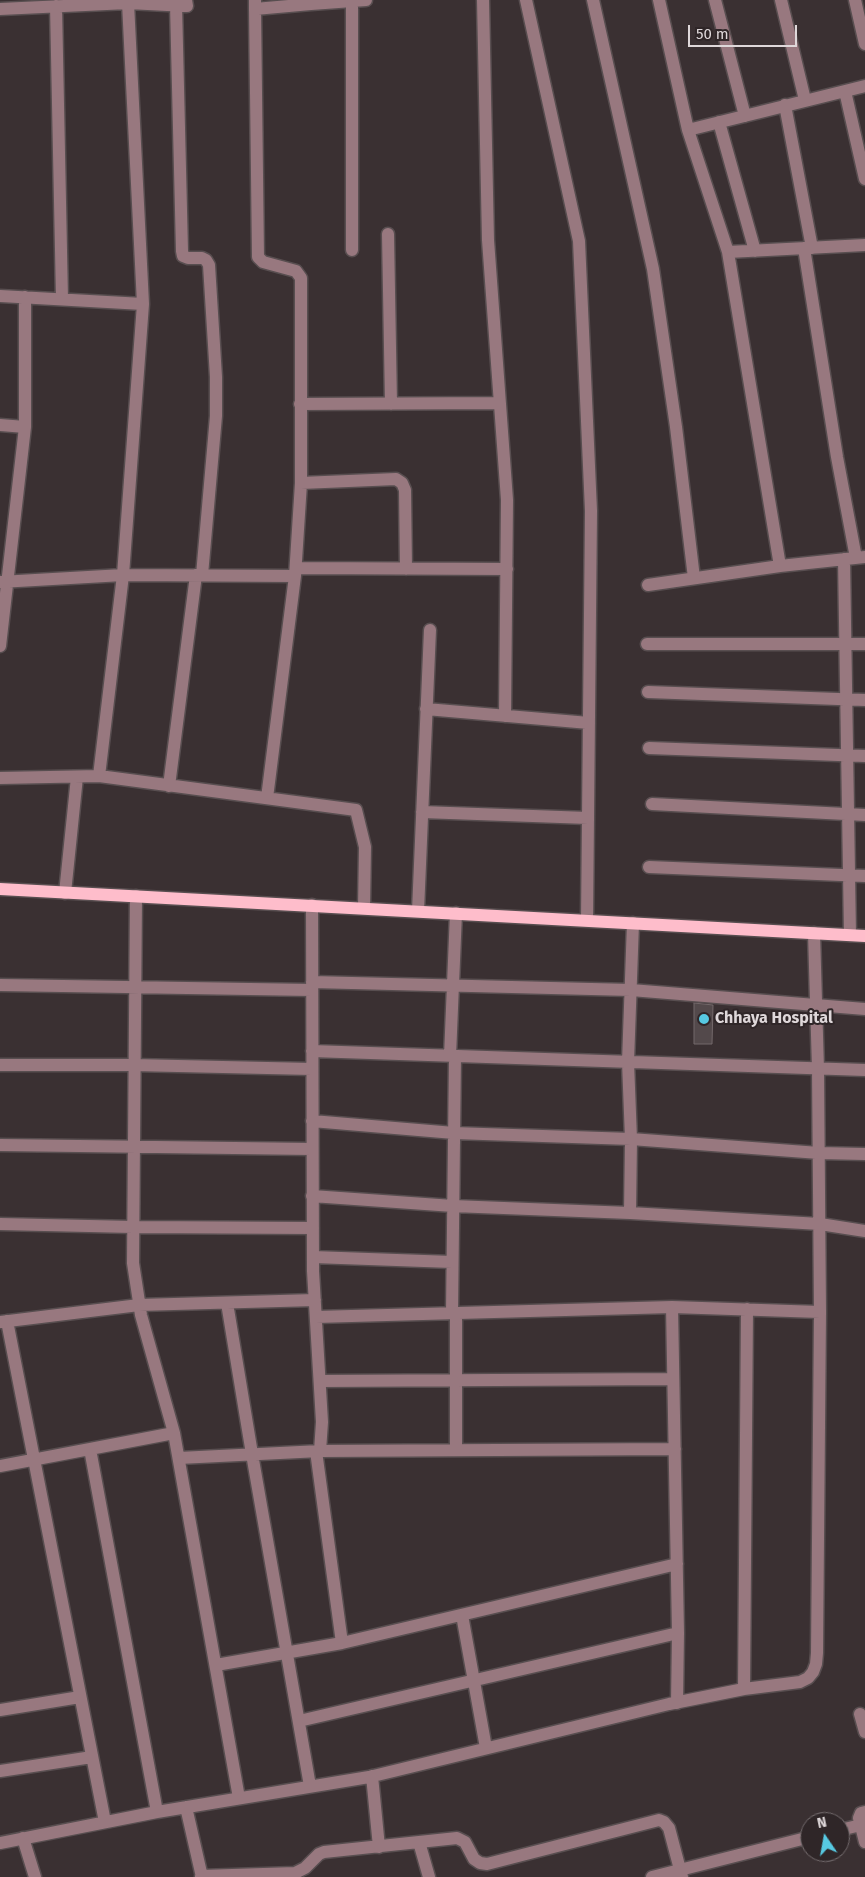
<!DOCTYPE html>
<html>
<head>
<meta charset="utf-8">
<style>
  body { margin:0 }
  #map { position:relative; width:865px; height:1877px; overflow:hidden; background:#3a3032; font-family:"Fira Sans",sans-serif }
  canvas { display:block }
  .north { position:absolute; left:800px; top:1812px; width:50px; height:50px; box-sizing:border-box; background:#2f2628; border:1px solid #756d6f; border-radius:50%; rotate:348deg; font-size:14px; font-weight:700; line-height:20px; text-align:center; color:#dfd8da }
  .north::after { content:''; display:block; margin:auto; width:18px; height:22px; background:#57c9e2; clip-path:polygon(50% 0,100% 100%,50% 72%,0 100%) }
  .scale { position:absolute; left:688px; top:25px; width:109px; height:22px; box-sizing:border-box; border:2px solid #dfd8da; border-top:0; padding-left:6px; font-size:15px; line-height:18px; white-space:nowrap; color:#dfd8da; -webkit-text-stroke:4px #2f2628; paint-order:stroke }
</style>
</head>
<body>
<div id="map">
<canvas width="865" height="1877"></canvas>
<div class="north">N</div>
<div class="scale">50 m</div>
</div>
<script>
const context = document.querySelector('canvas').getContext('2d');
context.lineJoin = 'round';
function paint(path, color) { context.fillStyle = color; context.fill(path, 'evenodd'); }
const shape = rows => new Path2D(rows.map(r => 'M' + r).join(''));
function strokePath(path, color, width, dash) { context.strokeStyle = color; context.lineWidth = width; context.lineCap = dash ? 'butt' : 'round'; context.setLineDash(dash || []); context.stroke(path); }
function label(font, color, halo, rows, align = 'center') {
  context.font = font + ' "Fira Sans",sans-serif'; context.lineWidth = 4; context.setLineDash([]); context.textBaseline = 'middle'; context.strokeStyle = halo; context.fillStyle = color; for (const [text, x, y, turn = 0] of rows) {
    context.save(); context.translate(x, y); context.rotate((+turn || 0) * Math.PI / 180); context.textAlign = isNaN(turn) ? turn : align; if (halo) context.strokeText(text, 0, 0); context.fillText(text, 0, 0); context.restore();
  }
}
const building = shape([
  [694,1003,713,1005,712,1044,694,1044,694,1003]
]);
const minor = shape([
  [255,0,255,9,311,4],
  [311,0,311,4,366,0],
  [483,0,488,240,507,500,505,716],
  [526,0,579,241,591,511,587,920],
  [593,0,653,269,676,427,694,578],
  [659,0,688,130,865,86],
  [715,0,745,116],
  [781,0,805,100],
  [855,0,865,44],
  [128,3,187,6,186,0],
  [176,5,182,251,183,256,188,258,202,258,206,260,209,265,216,377,216,416,202,575],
  [56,6,62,299],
  [0,9,128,3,143,304],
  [255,9,258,257,263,262,296,271,301,278,301,483,295,576],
  [845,91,865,179],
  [785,105,812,248],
  [719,122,755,251],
  [688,130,728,252,780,566,865,557],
  [388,234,391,404],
  [804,248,837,457,856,558],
  [352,250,352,1],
  [728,252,865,245],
  [0,296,143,304,123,575,99,776,0,778],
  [300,404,500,403],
  [0,425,25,427,0,646],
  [25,427,25,297],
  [301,483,396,479,402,483,405,490,406,569],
  [844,559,850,935],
  [297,568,507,569],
  [0,582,123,575,295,576,267,798],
  [648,585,780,566],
  [647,644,865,644],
  [648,692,865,700],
  [426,709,589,723],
  [649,748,865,756],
  [99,776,356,810,365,847,364,908],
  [169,786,196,575],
  [652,804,865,815],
  [422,812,588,818],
  [649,867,865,876],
  [65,893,77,777],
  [136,896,133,1263,141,1315,174,1433,239,1798],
  [312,905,313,1271,322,1422,320,1451],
  [418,911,430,630],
  [312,982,631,990,865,1009],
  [0,985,312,990],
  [312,1051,865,1070],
  [450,1056,456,913],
  [0,1065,133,1065,312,1069],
  [312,1121,454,1133,631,1139,819,1153,865,1154],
  [0,1145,312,1149],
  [312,1196,453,1206,630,1213,820,1224,865,1231],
  [630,1213,631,1139,628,1062,633,923],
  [0,1224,133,1227,313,1228],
  [313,1257,452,1262],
  [227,1303,252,1454,310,1786],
  [672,1307,678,1633,677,1703],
  [452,1313,455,1056],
  [456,1313,456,1450],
  [316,1317,672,1307,820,1312],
  [7,1321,105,1822],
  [0,1322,139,1305,315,1300],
  [320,1381,673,1379],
  [90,1449,157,1812],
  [316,1451,342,1643],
  [179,1458,320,1451,675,1449],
  [0,1466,174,1433],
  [462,1615,486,1748],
  [216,1665,342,1643,677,1564],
  [744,1689,747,1309],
  [0,1710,80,1697],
  [860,1714,865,1732],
  [299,1721,678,1633],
  [0,1771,92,1757],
  [372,1776,379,1847],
  [186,1807,202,1877],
  [865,1812,861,1813,859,1818,865,1842],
  [840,1830,861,1825],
  [23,1838,35,1877],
  [419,1842,429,1877],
  [0,1843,157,1812,369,1777,669,1704,744,1689,800,1682,808,1678,813,1672,816,1664,817,1653,820,1312,818,1069,814,933],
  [201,1876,295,1873,305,1868,319,1854,324,1852,457,1838,465,1842,474,1859,480,1863,487,1864,659,1820,664,1822,669,1828,682,1877],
  [652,1877,810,1837]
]);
const major = shape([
  [0,889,865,936]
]);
const markers = [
  [704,1019,6,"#57c9e2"]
];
const poiNames = [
  ["Chhaya Hospital",715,1019]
];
paint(building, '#53494b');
strokePath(building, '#73686a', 1);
strokePath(minor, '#584e50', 15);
strokePath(major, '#584e50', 15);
strokePath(minor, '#98787f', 12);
strokePath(major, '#febdcb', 12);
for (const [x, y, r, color] of markers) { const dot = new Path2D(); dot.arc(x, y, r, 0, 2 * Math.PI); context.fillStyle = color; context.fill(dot); strokePath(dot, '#2f2628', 2); }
label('bold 16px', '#dfd8da', '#2f2628', poiNames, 'left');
</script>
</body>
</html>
